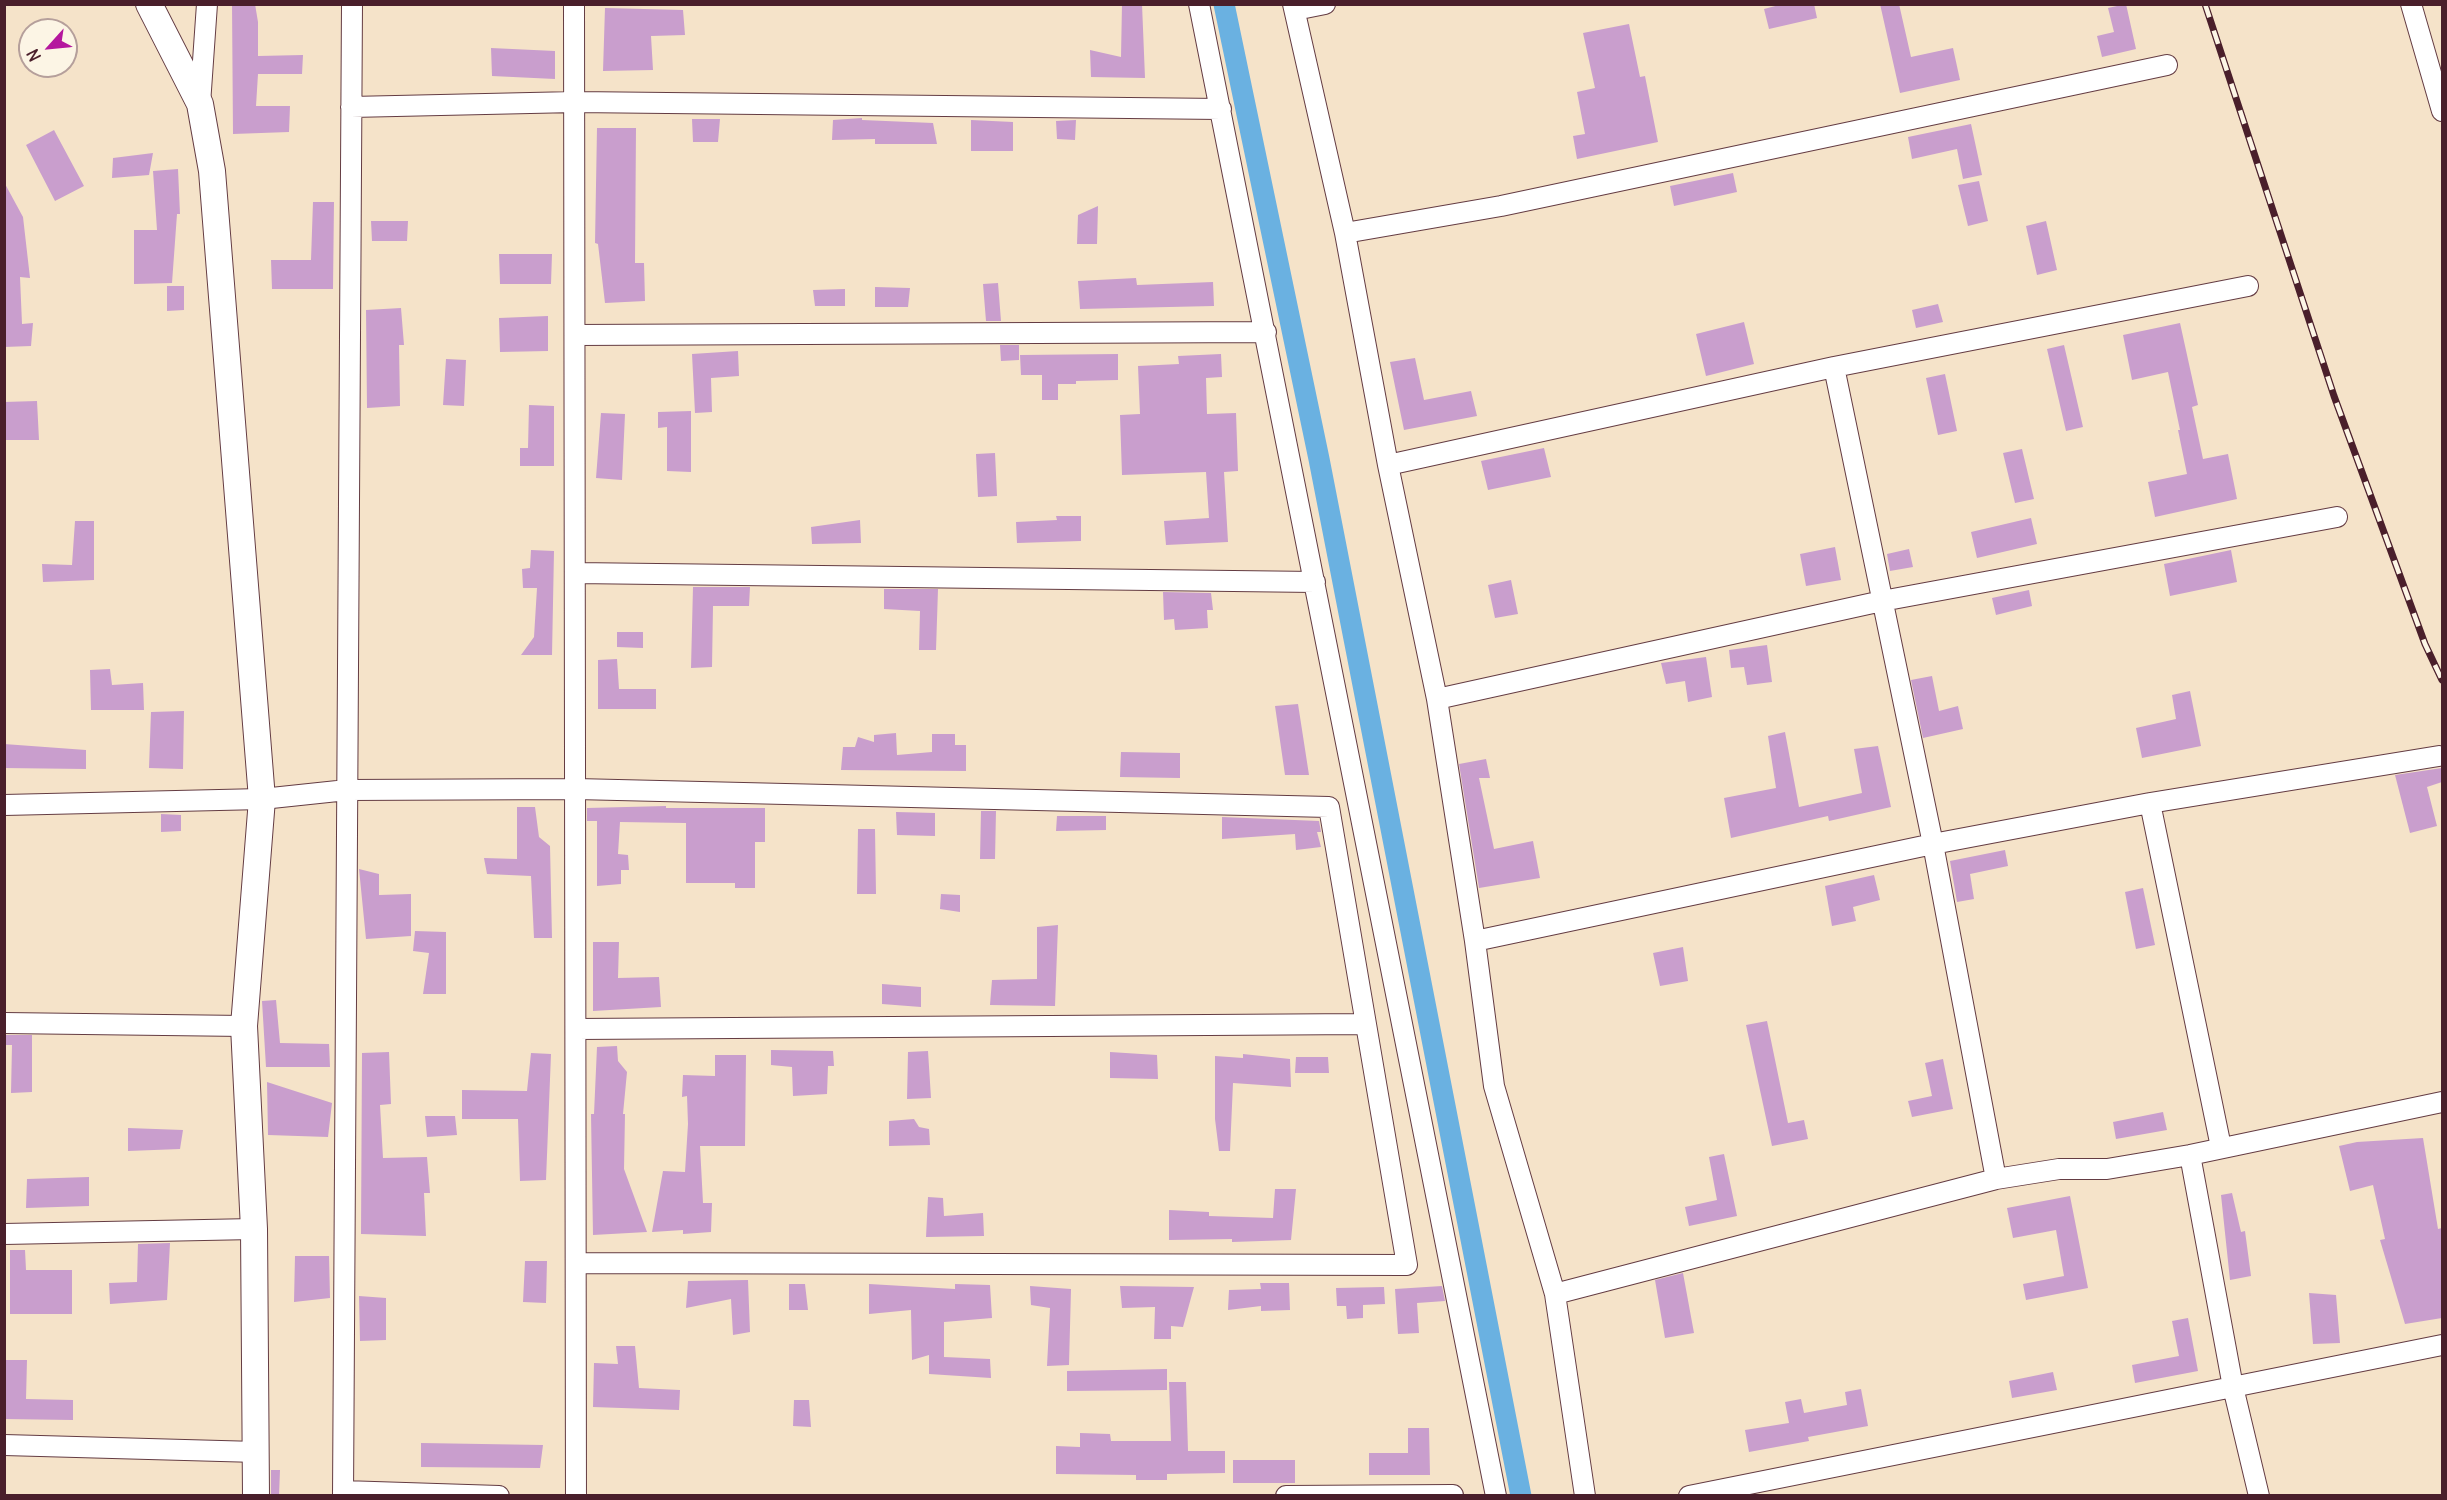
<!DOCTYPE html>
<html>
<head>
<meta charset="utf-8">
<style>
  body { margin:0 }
  #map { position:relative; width:2447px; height:1500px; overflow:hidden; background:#f5e3c9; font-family:Delius,sans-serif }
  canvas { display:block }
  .frame { position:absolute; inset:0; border:6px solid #4a1f2b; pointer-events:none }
  .north { position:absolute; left:18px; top:18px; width:60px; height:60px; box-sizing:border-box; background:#fcf5e5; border:2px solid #b59f9b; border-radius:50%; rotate:243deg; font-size:16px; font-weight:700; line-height:24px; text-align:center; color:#4a1f2b }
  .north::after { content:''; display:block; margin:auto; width:21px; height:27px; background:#b5179e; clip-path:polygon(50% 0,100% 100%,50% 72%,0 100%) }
</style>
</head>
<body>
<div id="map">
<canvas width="2447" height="1500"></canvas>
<div class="frame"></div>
<div class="north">N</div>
</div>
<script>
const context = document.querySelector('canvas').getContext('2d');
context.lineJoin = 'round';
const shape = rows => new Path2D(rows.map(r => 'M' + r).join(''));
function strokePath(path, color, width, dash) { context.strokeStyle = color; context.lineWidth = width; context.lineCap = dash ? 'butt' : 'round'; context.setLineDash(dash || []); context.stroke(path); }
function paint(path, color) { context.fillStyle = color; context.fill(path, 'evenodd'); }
const canal = shape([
  [1224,4,1319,459,1521,1496]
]);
const building = shape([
  [232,4,255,4,258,22,258,56,303,55,302,74,258,74,256,106,290,106,289,132,233,134],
  [1122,4,1142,4,1145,78,1091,77,1090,50,1121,57],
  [1783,4,1814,4,1817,18,1769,29,1764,9],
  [1880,4,1899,4,1911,57,1953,48,1960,80,1900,93],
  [2126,4,2136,49,2102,57,2097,36,2114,32,2108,8],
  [605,8,683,10,685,35,651,36,653,70,603,71],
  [1629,24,1640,77,1645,76,1658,142,1577,159,1573,136,1585,134,1577,92,1595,88,1583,33],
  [491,48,555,51,555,79,492,76],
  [862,118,862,120,933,123,937,144,875,144,875,139,832,140,833,120],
  [692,119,720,119,718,142,693,142],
  [971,120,1013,122,1013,151,971,151],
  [1076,120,1075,140,1057,139,1056,121],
  [1971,124,1982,175,1963,179,1957,149,1912,159,1908,137],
  [597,128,636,128,635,263,644,263,645,301,605,303,598,244,595,243],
  [54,130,84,186,55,201,26,145],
  [153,153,149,175,112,178,113,158],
  [178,169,180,214,177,214,172,283,134,284,134,230,157,230,153,171],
  [1733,173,1737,192,1674,206,1670,186],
  [1979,181,1988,221,1968,226,1958,185],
  [4,182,23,217,30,278,20,277,22,324,33,323,31,346,4,347],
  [313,202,334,202,333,289,272,289,271,260,311,260],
  [1098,206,1097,244,1077,244,1078,215],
  [371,221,408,221,407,241,372,241],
  [2046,221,2057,270,2037,275,2026,226],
  [499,254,552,254,551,284,500,284],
  [1136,278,1137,285,1213,282,1214,306,1080,309,1078,281],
  [998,283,1001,321,986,321,983,284],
  [167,286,184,286,184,310,167,311],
  [875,287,910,288,908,307,875,307],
  [845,289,845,306,815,306,813,290],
  [1938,304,1943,322,1916,328,1912,310],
  [401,308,404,345,399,345,400,406,367,408,366,310],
  [548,316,548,351,500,352,499,318],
  [1744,322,1754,364,1706,376,1696,334],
  [2180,323,2198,405,2192,407,2203,459,2228,454,2237,499,2155,517,2148,482,2187,474,2178,430,2180,430,2168,372,2132,380,2123,335],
  [1000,345,1019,345,1019,360,1001,361],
  [2064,345,2083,427,2066,431,2047,349],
  [738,351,739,376,711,378,712,412,695,413,692,354],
  [1118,354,1118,380,1076,381,1076,384,1058,384,1058,400,1042,400,1042,375,1021,375,1020,355],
  [1221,354,1222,377,1206,378,1207,414,1236,413,1238,471,1224,472,1228,542,1166,545,1164,521,1209,518,1206,472,1122,475,1120,415,1140,414,1138,366,1179,364,1178,356],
  [1415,358,1424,400,1471,391,1477,416,1404,430,1390,362],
  [446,359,466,360,464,406,443,405],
  [1945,374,1957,431,1938,435,1926,378],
  [37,401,39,440,4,440,4,402],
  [529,405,554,406,554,466,520,466,520,448,528,448],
  [691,411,691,472,667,471,667,427,658,428,658,412],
  [601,413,625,414,622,480,596,478],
  [1544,448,1551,477,1488,490,1481,461],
  [2022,449,2034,499,2015,503,2003,453],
  [995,453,997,496,978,497,976,454],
  [1056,516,1081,516,1081,541,1017,543,1016,522,1057,520],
  [2031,518,2037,544,1977,558,1971,532],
  [860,520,861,543,812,544,811,527],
  [75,521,94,521,94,580,43,582,42,564,72,565],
  [1835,547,1841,580,1806,586,1800,554],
  [1909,549,1913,567,1890,571,1887,554],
  [531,550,554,551,552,655,521,655,534,637,537,588,523,588,522,569,530,568],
  [2231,550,2237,582,2170,596,2164,564],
  [1511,580,1518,614,1495,618,1488,585],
  [693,587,750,587,749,606,713,606,712,667,691,668],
  [884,589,938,589,936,650,919,650,920,611,884,609],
  [2029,590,2032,606,1996,615,1992,598],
  [1163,592,1211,593,1213,610,1207,610,1208,628,1175,630,1174,619,1164,620],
  [617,632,643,632,643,648,617,647],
  [1767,645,1772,682,1747,685,1744,667,1731,668,1729,650],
  [1706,657,1712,697,1688,702,1685,681,1666,684,1661,663],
  [617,659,619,689,656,689,656,709,598,709,598,660],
  [110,669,112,685,143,683,144,710,91,710,90,670],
  [1932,676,1939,711,1958,706,1963,729,1923,738,1911,680],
  [2190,691,2201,746,2142,758,2136,728,2176,719,2172,695],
  [1298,704,1309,775,1285,775,1275,706],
  [184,711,183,769,149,768,151,712],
  [1785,732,1799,807,1862,793,1854,749,1878,746,1891,807,1829,821,1828,816,1731,838,1724,798,1776,788,1768,736],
  [896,733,897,755,932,752,932,734,955,734,955,745,966,745,966,771,841,770,843,747,855,747,858,737,874,742,874,735],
  [4,744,86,750,86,769,4,768],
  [1121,752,1180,753,1180,778,1120,777],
  [1486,759,1490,778,1479,778,1494,849,1533,841,1540,878,1479,888,1459,764],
  [2442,768,2442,782,2427,787,2437,826,2410,833,2395,775],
  [666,806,666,808,765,808,765,842,755,842,755,888,735,888,735,883,686,883,686,823,620,822,618,854,628,855,629,870,621,870,621,884,597,886,597,821,587,821,587,808],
  [517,807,535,807,539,837,550,846,552,938,534,938,531,876,487,874,484,858,517,859],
  [981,811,996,811,995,859,980,859],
  [896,812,935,813,935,836,897,835],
  [161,814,181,815,181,831,161,832],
  [1057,816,1106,816,1106,830,1056,831],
  [1222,817,1319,821,1321,832,1317,832,1321,847,1296,850,1295,834,1222,839],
  [858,829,875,829,876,894,857,894],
  [2005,850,2008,866,1970,874,1974,899,1957,902,1950,861],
  [359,869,379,874,379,895,411,894,411,936,366,939],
  [1874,875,1880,900,1853,907,1856,921,1832,926,1825,886],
  [2143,888,2155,945,2136,949,2125,892],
  [941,894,960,895,960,912,940,909],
  [1058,925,1055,1006,990,1005,992,980,1037,979,1037,927],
  [415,931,446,932,446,994,423,994,429,953,413,951],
  [593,942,619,942,618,978,659,977,661,1007,593,1011],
  [1683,947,1688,981,1660,986,1653,953],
  [882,984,921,987,921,1007,882,1004],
  [276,1000,280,1043,329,1044,330,1067,266,1067,262,1001],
  [1767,1021,1788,1123,1804,1120,1808,1139,1772,1146,1746,1025],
  [4,1035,32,1035,32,1092,11,1093,12,1045,4,1045],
  [617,1046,618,1061,627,1072,623,1114,625,1114,624,1169,647,1232,593,1235,591,1114,594,1114,597,1047],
  [771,1050,833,1051,834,1066,828,1066,827,1094,793,1096,792,1067,771,1065],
  [928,1051,931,1098,907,1099,908,1052],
  [389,1052,391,1104,380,1105,383,1158,427,1157,430,1193,424,1193,426,1236,361,1234,362,1053],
  [1110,1052,1157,1055,1158,1079,1110,1078],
  [531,1053,551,1054,546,1180,520,1181,518,1119,462,1119,462,1090,527,1091],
  [1243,1054,1290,1059,1291,1087,1233,1083,1230,1151,1219,1151,1215,1119,1215,1056,1243,1058],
  [715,1055,746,1055,745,1146,700,1146,703,1203,712,1203,711,1232,683,1234,683,1230,652,1232,663,1171,685,1172,688,1124,687,1096,682,1097,683,1075,715,1076],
  [1296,1057,1328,1057,1329,1073,1295,1073],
  [1943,1059,1953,1109,1912,1117,1908,1101,1932,1096,1925,1063],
  [267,1082,332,1103,328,1137,268,1135],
  [2163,1112,2167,1130,2116,1139,2113,1122],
  [425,1116,455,1116,457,1135,427,1137],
  [914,1119,919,1127,929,1129,930,1145,889,1146,889,1121],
  [128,1128,183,1130,180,1149,128,1151],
  [2423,1138,2438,1229,2442,1228,2442,1318,2405,1324,2380,1240,2385,1239,2373,1185,2350,1191,2339,1146,2357,1142],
  [1724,1154,1737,1216,1689,1226,1685,1207,1717,1200,1709,1157],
  [89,1177,89,1206,26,1208,27,1179],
  [1275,1189,1296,1189,1291,1240,1232,1242,1232,1239,1169,1240,1169,1210,1209,1212,1209,1216,1273,1218],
  [2232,1193,2241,1232,2245,1231,2251,1276,2230,1280,2221,1195],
  [2070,1196,2088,1288,2026,1300,2023,1284,2064,1276,2056,1230,2013,1238,2007,1208],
  [928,1197,943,1198,944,1216,983,1213,984,1236,926,1237],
  [170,1243,167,1300,110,1304,109,1283,137,1282,138,1244],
  [10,1250,25,1250,26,1270,72,1270,72,1314,10,1314],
  [295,1256,329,1256,330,1298,294,1302],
  [525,1261,547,1261,546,1303,523,1302],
  [1683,1273,1694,1333,1665,1338,1655,1280],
  [748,1280,750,1332,733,1335,731,1299,686,1308,688,1281],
  [1260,1283,1289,1283,1290,1310,1261,1311,1261,1306,1228,1310,1229,1290,1261,1289],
  [789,1284,805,1284,808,1310,789,1310],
  [869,1284,955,1289,955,1284,990,1285,992,1318,944,1322,944,1357,990,1359,991,1378,929,1374,929,1355,912,1360,911,1310,869,1314],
  [1030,1286,1071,1289,1069,1365,1047,1366,1050,1308,1031,1305],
  [1120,1286,1194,1287,1183,1327,1171,1326,1171,1339,1154,1339,1155,1307,1122,1308],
  [1442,1286,1445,1301,1417,1303,1419,1333,1398,1334,1395,1289],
  [1384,1287,1385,1304,1363,1305,1363,1318,1347,1319,1346,1306,1337,1306,1336,1288],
  [2309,1293,2336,1295,2340,1343,2313,1344],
  [359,1296,386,1298,386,1340,360,1341],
  [2188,1318,2198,1371,2135,1383,2132,1365,2179,1356,2172,1321],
  [616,1346,635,1346,639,1388,680,1390,679,1410,593,1407,594,1363,618,1364],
  [4,1360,27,1360,26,1399,73,1400,73,1420,4,1419],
  [1167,1369,1167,1390,1067,1391,1067,1371],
  [2053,1372,2057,1390,2012,1398,2009,1381],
  [1169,1382,1186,1382,1188,1451,1225,1451,1225,1473,1167,1474,1167,1480,1136,1480,1136,1475,1056,1474,1056,1446,1080,1447,1080,1433,1110,1434,1111,1441,1171,1441],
  [1861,1389,1868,1426,1808,1437,1809,1441,1749,1452,1745,1430,1789,1423,1785,1402,1801,1399,1804,1413,1847,1405,1845,1392],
  [794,1400,809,1400,811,1427,793,1426],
  [1408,1428,1429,1428,1430,1475,1369,1475,1369,1453,1408,1453],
  [421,1443,543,1445,540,1468,421,1467],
  [1233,1460,1295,1460,1295,1483,1233,1483],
  [271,1470,280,1470,279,1496,271,1496]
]);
const minor = shape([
  [574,4,576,1496],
  [1199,4,1496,1496],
  [1293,4,1345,233,1388,465,1437,699,1475,941,1494,1086,1555,1294,1585,1496],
  [2411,4,2442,111],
  [1295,10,1325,4],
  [200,104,207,4],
  [351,107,575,102,1221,109],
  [1345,233,1501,206,2167,65],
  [575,335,1266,332],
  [1834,367,1933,844,1996,1179],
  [1388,465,1834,367,2248,286],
  [575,573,1315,582],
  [1437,699,1882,601,2337,517],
  [2150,803,2221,1147],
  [4,805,262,799,347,790,576,789,1329,807,1407,1265,576,1263],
  [1475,941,1933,844,2150,803,2439,756],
  [4,1023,244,1026],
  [576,1029,1365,1024],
  [2190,1155,2233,1387,2259,1496],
  [4,1234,254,1229],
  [1555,1294,1996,1179,2059,1169,2107,1169,2190,1155,2442,1102],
  [4,1445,257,1452],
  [343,1491,499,1496],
  [343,1496,352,4],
  [1286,1496,1453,1495],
  [1689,1496,2442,1345]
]);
const tertiary = shape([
  [149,4,200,104,212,171,262,799,244,1026,254,1229,256,1496]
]);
const rail = shape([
  [2205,4,2334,396,2425,644,2442,680]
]);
strokePath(canal, '#6ab1e1', 21);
paint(building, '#c99ecd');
strokePath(minor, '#643c43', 22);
strokePath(tertiary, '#643c43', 28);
strokePath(minor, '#fff', 20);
strokePath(tertiary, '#fff', 26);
strokePath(rail, '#4a1f2b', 7);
strokePath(rail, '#fcf5e5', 4.5, [14]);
</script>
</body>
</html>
